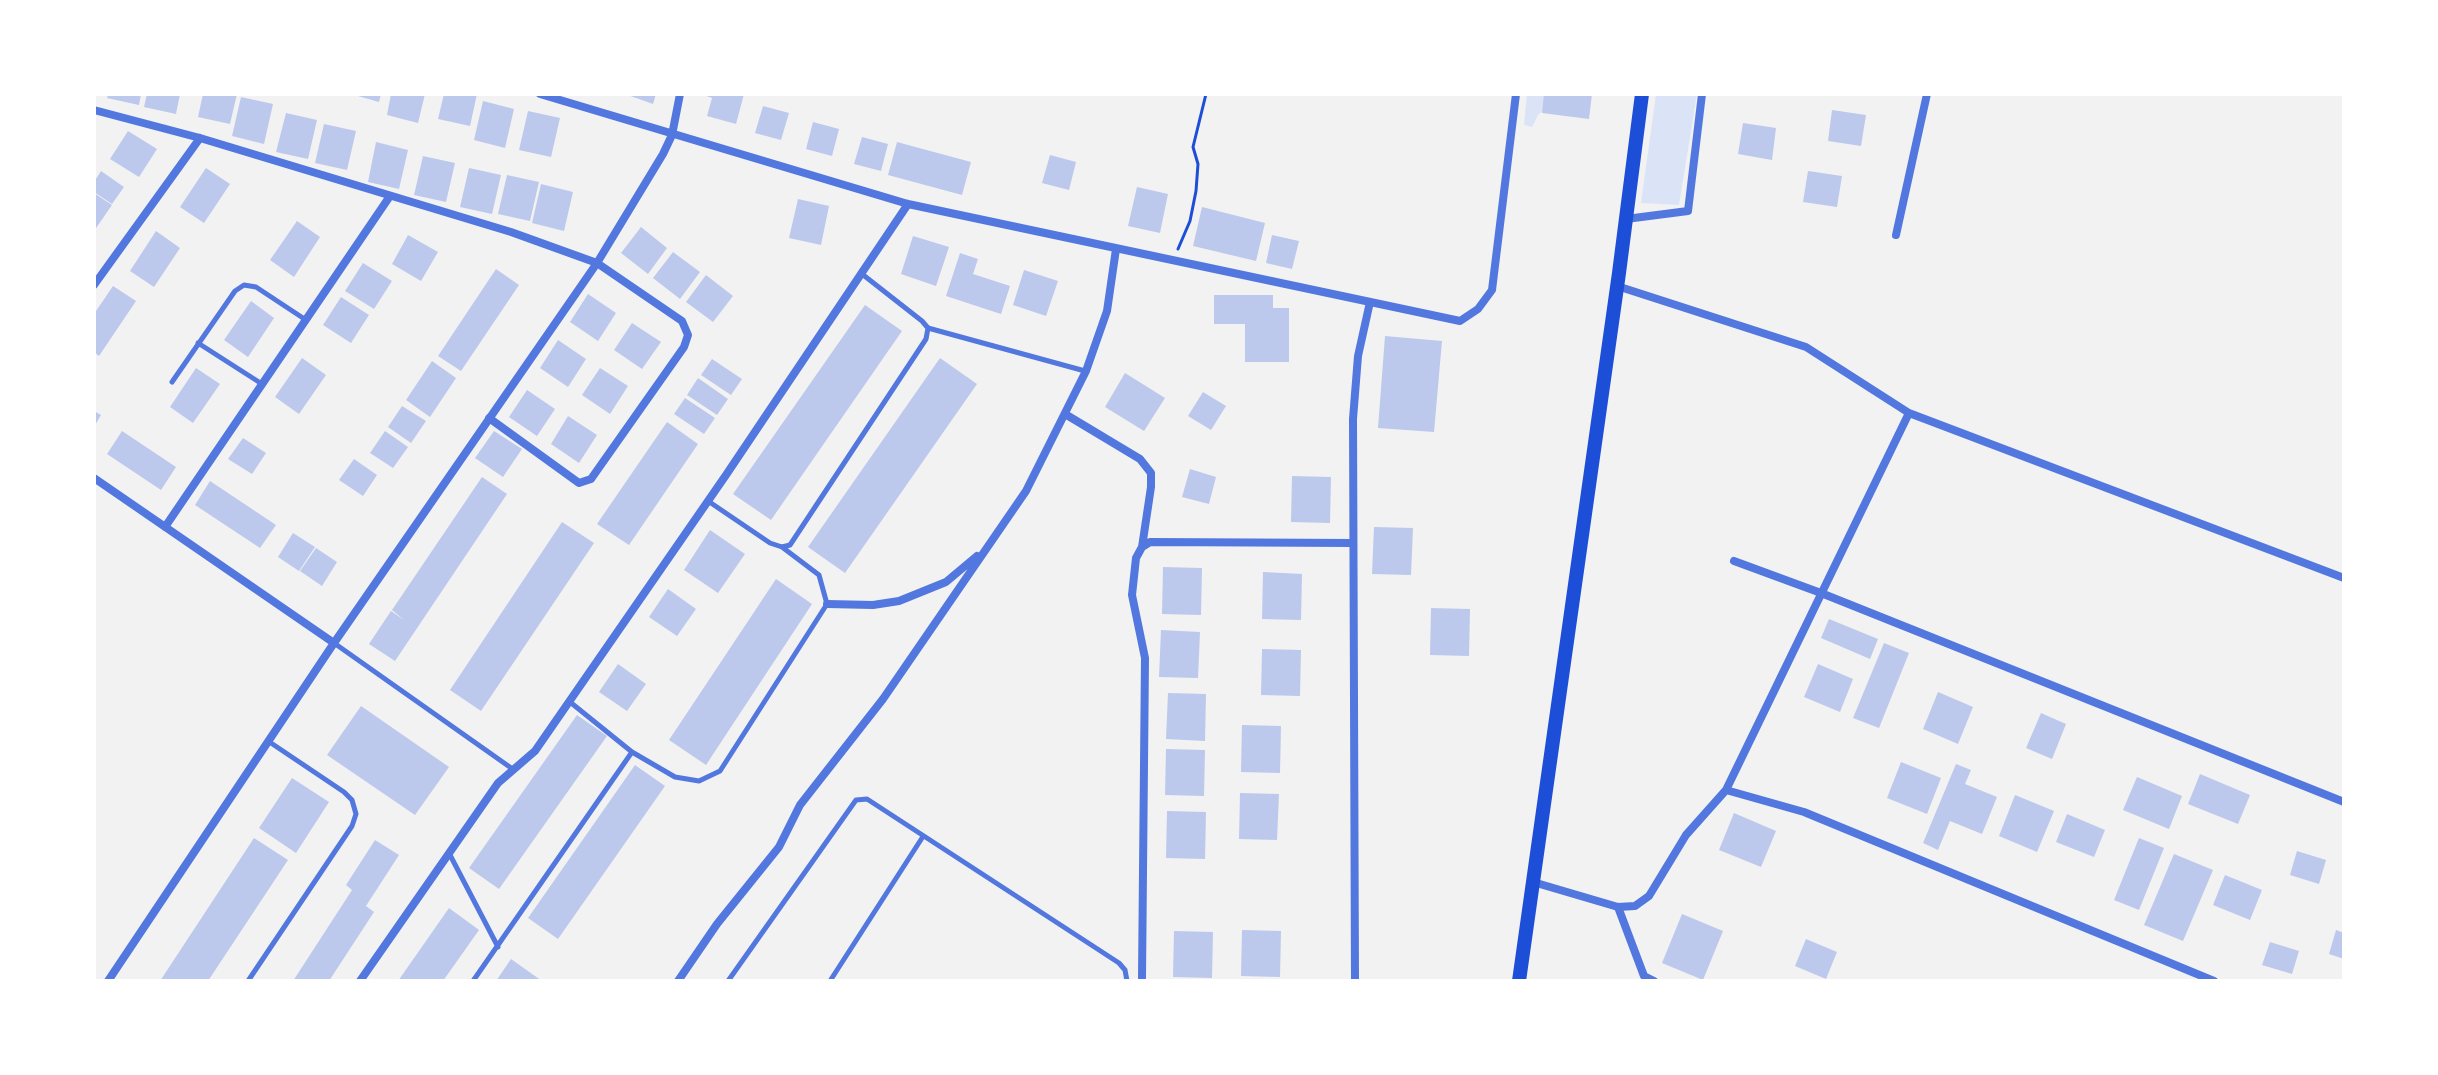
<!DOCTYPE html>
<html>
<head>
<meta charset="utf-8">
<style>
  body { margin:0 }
  #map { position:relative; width:2438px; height:1075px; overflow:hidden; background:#f2f2f2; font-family:"Source Sans 3",sans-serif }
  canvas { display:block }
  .frame { position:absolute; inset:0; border:96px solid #fff; pointer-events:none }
</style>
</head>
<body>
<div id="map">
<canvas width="2438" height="1075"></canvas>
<div class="frame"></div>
</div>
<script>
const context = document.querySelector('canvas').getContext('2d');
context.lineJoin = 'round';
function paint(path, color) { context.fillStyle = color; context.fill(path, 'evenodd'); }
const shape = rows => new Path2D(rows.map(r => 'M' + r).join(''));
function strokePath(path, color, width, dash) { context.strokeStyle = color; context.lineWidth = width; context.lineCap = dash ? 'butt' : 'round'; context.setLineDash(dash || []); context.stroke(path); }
const green = shape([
  [1527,94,1561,94,1538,115,1532,127,1524,125],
  [1656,94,1697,94,1679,205,1641,203]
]);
const building = shape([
  [108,94,141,94,139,105,107,98],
  [147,94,180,94,176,114,144,107],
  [203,94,237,94,230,124,198,117],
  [351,94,381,94,379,102],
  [391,94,425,94,418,123,387,115],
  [444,94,477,94,470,126,438,119],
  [625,94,656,94,653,104],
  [701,94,744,94,736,124,707,116,712,98],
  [1544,94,1592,94,1589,119,1542,113],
  [241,97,273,104,264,144,232,136],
  [483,101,514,109,505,148,474,140],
  [763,106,789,113,781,140,755,133],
  [1832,110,1866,115,1861,146,1828,141],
  [528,111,560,118,551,157,519,150],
  [286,113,317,120,308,159,276,152],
  [813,122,839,129,832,156,806,149],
  [1743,123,1776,128,1772,160,1738,154],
  [324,124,356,131,347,170,315,163],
  [128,131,157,149,139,177,110,159],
  [862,137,888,144,881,171,854,164],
  [376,142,408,150,399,189,368,182],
  [897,142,971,162,962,195,888,175],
  [1050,155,1076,162,1069,190,1042,183],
  [423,156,455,163,446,202,414,195],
  [206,168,230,184,204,223,180,207],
  [469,168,501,175,492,214,460,207],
  [101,171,124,187,112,204,94,192,94,182],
  [1808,171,1842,176,1837,207,1803,202],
  [507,175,539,182,530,221,498,214],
  [541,184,573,192,564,231,532,223],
  [1137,187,1168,194,1160,233,1128,226],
  [94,193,112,205,94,231],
  [798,199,829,206,821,245,789,238],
  [1202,207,1265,223,1256,261,1193,246],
  [297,221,320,237,294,277,270,260],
  [641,227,667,248,648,274,621,253],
  [156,231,180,248,154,287,130,271],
  [408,235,438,252,421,281,392,264],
  [1272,235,1299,241,1292,269,1266,263],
  [913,236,949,247,936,286,901,274],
  [673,252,700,272,680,299,653,278],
  [960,253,978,259,973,274,1010,286,1001,314,946,296],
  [363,263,392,281,374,309,345,291],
  [496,269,519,285,461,371,438,356],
  [1024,270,1058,281,1046,316,1013,305],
  [706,275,733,296,713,322,686,302],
  [113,286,136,301,99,356,94,352,94,314],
  [588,294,616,313,598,341,570,322],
  [1214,295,1273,295,1273,308,1289,308,1289,362,1245,362,1245,324,1214,324],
  [341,297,369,315,351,343,323,325],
  [251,301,274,318,248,357,224,340],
  [865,305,902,331,771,520,733,494],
  [632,323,661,342,642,369,614,350],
  [1385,336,1442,341,1434,432,1378,428],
  [558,340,586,359,568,387,540,368],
  [302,358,326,375,299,414,275,397],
  [940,358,977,384,845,573,808,547],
  [712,359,742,379,731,395,701,375],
  [432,361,456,378,430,417,406,400],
  [196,368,220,384,193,423,170,407],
  [600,368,628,386,610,414,582,395],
  [1125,373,1165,398,1144,431,1105,407],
  [698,378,728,399,717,415,687,395],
  [527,390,555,409,537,436,509,417],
  [1203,392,1226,406,1211,430,1188,416],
  [685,398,715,418,704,434,674,414],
  [402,406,426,421,411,443,388,427],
  [94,411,101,415,94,427],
  [568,416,597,435,579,463,551,444],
  [667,422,698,444,629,545,597,524],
  [122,431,176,467,161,490,107,454],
  [385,431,408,447,393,468,370,453],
  [494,431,522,449,503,477,475,458],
  [243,438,266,453,252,474,228,459],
  [354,459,377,475,363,496,339,480],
  [1190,469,1216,477,1209,504,1182,497],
  [1292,476,1331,477,1330,523,1291,522],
  [482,477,507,494,395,661,369,644,391,611,404,620,392,610],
  [210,481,276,525,260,548,195,505],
  [562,522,594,543,481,711,450,690],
  [1374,527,1413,528,1411,575,1372,574],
  [710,530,745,554,718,593,684,570],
  [293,533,315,547,299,571,278,557],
  [316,548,337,562,322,586,300,571],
  [1163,567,1202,568,1201,615,1162,614],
  [1263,572,1302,574,1301,620,1262,619],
  [776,579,812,604,706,765,669,740],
  [668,589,696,609,677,636,649,617],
  [1431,608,1470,609,1469,656,1430,655],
  [1829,619,1878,639,1870,659,1821,638],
  [1161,630,1200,632,1198,678,1159,677],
  [1884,643,1909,653,1879,728,1853,718],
  [1262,649,1301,650,1300,696,1261,695],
  [618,664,646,684,627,711,599,692],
  [1818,664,1853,679,1840,712,1804,697],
  [1938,692,1973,707,1958,744,1923,729],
  [1168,693,1206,694,1205,741,1166,739],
  [361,706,449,767,415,815,327,755],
  [2041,713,2066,724,2052,759,2026,748],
  [577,715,607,736,499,889,469,868],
  [1242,725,1281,726,1280,773,1241,772],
  [1166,749,1205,750,1204,796,1165,795],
  [1901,762,1941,778,1927,814,1887,798],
  [1956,764,1971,770,1965,784,1997,797,1982,834,1950,821,1938,850,1923,843],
  [635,765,665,786,558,939,528,918],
  [2200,774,2250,795,2238,824,2188,804],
  [2137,777,2182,796,2169,829,2123,810],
  [292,778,329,802,296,853,259,828],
  [1240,793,1279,794,1277,840,1239,839],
  [2015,795,2054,811,2037,852,1999,836],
  [1167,811,1206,812,1205,859,1166,858],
  [1734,813,1776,831,1761,867,1719,850],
  [2067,814,2105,830,2094,857,2056,842],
  [254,838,288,860,208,981,160,981],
  [2139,838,2164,848,2139,910,2114,900],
  [375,840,399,855,366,906,374,912,329,981,293,981,352,890,346,885],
  [2297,851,2326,860,2319,884,2290,875],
  [2174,854,2213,870,2183,941,2144,925],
  [2225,875,2262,890,2250,920,2213,905],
  [449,908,479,930,443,981,398,981],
  [1682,914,1723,931,1703,980,1662,963],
  [1242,930,1281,931,1280,977,1241,976],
  [2336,930,2344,933,2344,959,2329,954],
  [1174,931,1213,932,1212,978,1173,977],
  [1806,939,1837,952,1826,979,1795,966],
  [2270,942,2299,951,2292,974,2262,965],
  [511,959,542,981,496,981]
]);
const path = shape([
  [1196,94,1211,94],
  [1178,249,1190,221,1196,191,1198,164,1193,147,1206,94]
]);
const service = shape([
  [928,328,1085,371],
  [198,343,262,384],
  [172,382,235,291,244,285,256,287,306,320],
  [708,501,770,543,782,547,790,545,926,339,928,328,922,321,862,274],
  [334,643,514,770],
  [632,752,675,777,699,781,720,771,827,604,819,575,782,547],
  [449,853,498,947],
  [248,981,352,826,356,814,352,800,344,792,268,741],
  [473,981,632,752,570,702],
  [728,981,856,800,867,799,1119,963,1125,970,1127,981],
  [830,981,922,838]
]);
const minor = shape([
  [540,94,908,204,1460,321,1478,309,1492,290,1516,94],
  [94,110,200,138,511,232,597,263,682,321,688,335,684,347,591,479,579,483,489,418],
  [1626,219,1688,211,1702,94],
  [1896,235,1927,94],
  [94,285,200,138],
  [1617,286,1806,347,1909,413],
  [1065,414,1140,459,1151,473,1151,487,1142,547],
  [94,478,334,643],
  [165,527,390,196],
  [1734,561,1821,593,2344,802],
  [827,604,873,605,899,601,946,582,977,556],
  [1726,790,1804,812,2214,981],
  [1533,882,1618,907,1635,906,1649,896,1686,835,1726,790,1909,413,2344,578],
  [1618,907,1644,976,1654,981],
  [1142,978,1145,658,1132,595,1136,558,1142,547,1150,542,1353,543],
  [108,981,334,643,597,263,663,154,672,135,680,94],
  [360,981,498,783,535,751,726,475,908,204],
  [678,981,717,924,779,847,800,805,883,699,1026,491,1086,371,1107,311,1116,249],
  [1355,981,1353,419,1358,356,1370,302]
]);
const secondary = shape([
  [1519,981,1619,273,1642,94]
]);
paint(green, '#dbe4f7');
paint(building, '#bdc9ec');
strokePath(path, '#1d4ed8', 3);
strokePath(service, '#5277de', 5);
strokePath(minor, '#5277de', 8);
strokePath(secondary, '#1d4ed8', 14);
</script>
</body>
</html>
